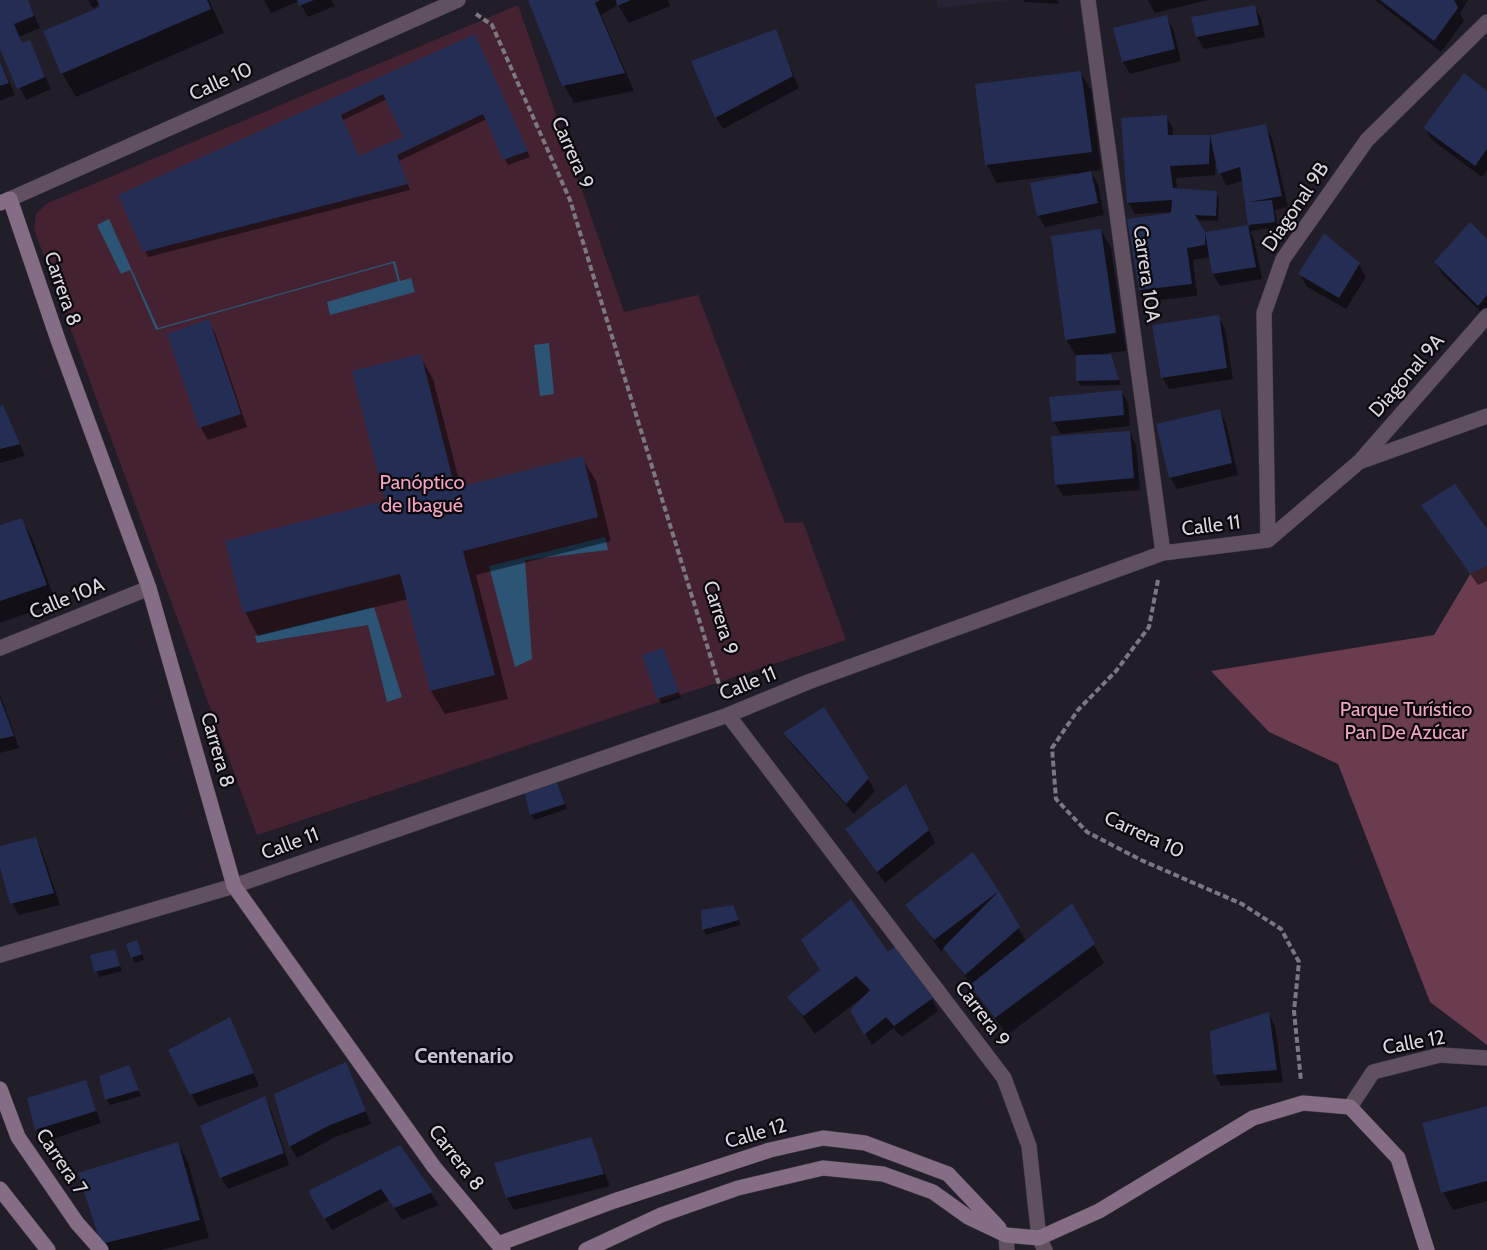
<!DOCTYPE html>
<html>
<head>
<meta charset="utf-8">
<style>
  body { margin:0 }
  canvas { display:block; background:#211d29 }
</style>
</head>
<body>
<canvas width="1487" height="1250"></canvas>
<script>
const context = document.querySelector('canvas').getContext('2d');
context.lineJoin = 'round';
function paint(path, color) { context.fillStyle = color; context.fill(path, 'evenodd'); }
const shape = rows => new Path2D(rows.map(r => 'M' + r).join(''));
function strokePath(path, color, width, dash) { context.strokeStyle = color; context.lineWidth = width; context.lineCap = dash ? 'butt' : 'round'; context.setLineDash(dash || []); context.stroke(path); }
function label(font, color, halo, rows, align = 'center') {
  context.font = font + ' Cabin,sans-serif'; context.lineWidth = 4.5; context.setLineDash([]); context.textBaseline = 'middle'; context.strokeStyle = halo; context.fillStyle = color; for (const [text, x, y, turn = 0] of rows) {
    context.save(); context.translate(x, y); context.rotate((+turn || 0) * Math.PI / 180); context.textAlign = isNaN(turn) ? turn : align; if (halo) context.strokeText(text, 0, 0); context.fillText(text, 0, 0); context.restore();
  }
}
const built = shape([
  [936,0,1010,0,938,8]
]);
const green = shape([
  [518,5,624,312,698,295,785,523,803,522,846,640,257,835,34,229,36,214,46,204]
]);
const forest = shape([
  [1484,551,1487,551,1487,1045,1430,1002,1338,764,1269,732,1211,671,1434,635]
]);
const water = shape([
  [109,219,158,328,395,261,400,281,411,278,415,292,330,315,327,302,398,281,393,263,156,330,130,270,121,274,97,225],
  [549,343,554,394,540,396,534,345],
  [605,537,608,550,525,560,532,659,515,667,489,566],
  [374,607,402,697,387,702,368,625,257,643,255,636]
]);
const shadow = shape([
  [4,0,27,0,40,28,19,37,23,44,29,42,51,89,26,100,0,45,0,2],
  [88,0,209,0,224,33,76,97,62,73,102,8,100,4,93,8],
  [264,0,331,0,335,6,308,17,299,1,271,13],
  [529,0,668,0,670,6,629,23,618,5,601,15,634,91,574,103,564,85],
  [1023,0,1058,0,1059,4,1024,2],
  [1148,0,1208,0,1155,13],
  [1375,0,1468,0,1460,13,1464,21,1441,52],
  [1254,6,1261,18,1265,37,1204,49,1197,37],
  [1166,17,1173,28,1181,61,1130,74,1123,62],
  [775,31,799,88,723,129,716,117],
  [477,42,530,157,508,165,487,119,399,161,410,190,148,257,120,195],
  [387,99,405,138,359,157,343,120],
  [0,60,15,95,0,101],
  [1080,72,1091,90,1101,170,1090,171,1098,184,1104,215,1045,227,1038,215,1075,173,997,183,987,165],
  [1487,92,1487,170,1482,177,1432,140,1425,128],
  [1166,116,1173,128,1173,137,1210,136,1265,126,1272,138,1288,207,1275,210,1278,227,1250,231,1254,239,1262,279,1220,286,1213,274,1210,257,1193,260,1197,296,1147,301,1140,289,1173,212,1135,214,1128,202],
  [1216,161,1226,186,1244,180,1250,227,1204,234,1197,220,1218,221,1219,198,1216,193,1177,190,1176,178,1215,175],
  [1101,230,1111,248,1126,351,1108,353,1121,385,1081,386,1078,381,1077,358,1066,339],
  [1487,241,1487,315,1486,317,1443,275,1436,263],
  [1359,264,1366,277,1346,309,1306,286,1300,274],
  [1218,317,1225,329,1233,379,1169,389,1162,377],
  [208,321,215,333,247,427,208,440,201,428,169,335],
  [420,356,433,379,461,488,582,458,596,481,611,541,476,575,508,699,445,714,431,691,408,599,258,636,245,612,387,502],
  [1121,391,1128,403,1130,426,1061,434,1054,422,1051,399],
  [0,407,9,419,25,456,0,463],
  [1219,411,1226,423,1238,475,1177,489,1170,477],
  [1130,432,1136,445,1140,490,1063,496,1056,484],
  [1430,517,1487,531,1487,581,1478,585],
  [21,520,32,538,56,603,0,623,0,527],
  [663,650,681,698,662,704,658,698],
  [0,694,19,748,0,753],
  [785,734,868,779,875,791,854,814,792,745],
  [559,787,567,809,534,820,531,814],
  [913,798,935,843,885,883,847,830],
  [35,839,42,851,60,905,19,915,12,903,0,861,0,848],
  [973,854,1026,941,1072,905,1104,963,1007,1035,945,948,941,951,907,906],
  [736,913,741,925,706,935,703,929],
  [140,948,144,960,135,963,132,957],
  [115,951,122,971,99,977,92,957],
  [887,954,932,999,938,1011,902,1037,893,1028,872,1045,852,1010,860,999,815,1034,789,998],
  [1269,1014,1275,1026,1283,1082,1221,1086,1215,1074],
  [236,1031,259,1086,198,1107,170,1050],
  [345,1064,371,1124,335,1137,297,1158,290,1146,276,1095],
  [132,1073,141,1096,110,1105,106,1099],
  [85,1082,101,1123,44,1142,37,1130,29,1099],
  [264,1098,271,1110,289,1165,228,1189,221,1177],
  [1487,1107,1487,1201,1453,1210,1443,1192],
  [590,1139,610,1186,514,1210,507,1198],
  [178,1144,188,1162,209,1238,161,1250,106,1250,80,1174],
  [400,1147,439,1205,402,1220,389,1200,332,1230,310,1192]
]);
const building = shape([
  [0,0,28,0,34,16,14,24,22,43,30,40,45,77,17,89,0,49],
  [97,0,207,0,211,9,61,74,43,31,100,7],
  [297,0,314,0,299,6],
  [528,0,600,0,595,3,625,73,562,86],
  [616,0,631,0,617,6],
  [1380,0,1454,0,1458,8,1434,41],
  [1255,5,1259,25,1196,37,1191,17],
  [1167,15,1175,49,1122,62,1113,28],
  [776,29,793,76,715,118,691,61],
  [475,34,528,151,503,160,483,114,397,155,408,184,143,252,118,195],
  [383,94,403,137,359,156,341,115],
  [0,61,9,83,0,86],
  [1081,71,1092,152,985,165,975,84],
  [1464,73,1487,91,1487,149,1475,166,1423,128],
  [1167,115,1168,135,1210,135,1209,164,1170,166,1173,188,1217,191,1216,216,1195,215,1205,232,1205,245,1187,248,1192,284,1139,290,1127,219,1171,213,1172,200,1127,203,1121,118],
  [1266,124,1282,196,1249,202,1272,200,1275,222,1248,225,1240,167,1218,174,1210,135],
  [1091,171,1098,203,1037,216,1030,183],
  [1470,222,1487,239,1487,295,1478,306,1434,262],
  [1248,225,1256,267,1212,274,1205,232],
  [1101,229,1116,333,1065,340,1051,236],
  [1324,233,1360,263,1339,298,1298,274],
  [1219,315,1227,368,1161,378,1152,325],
  [209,319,241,414,199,428,167,334],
  [421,354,455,488,583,456,598,517,463,551,495,675,430,691,400,574,243,613,225,541,385,501,352,371],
  [1111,354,1119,380,1076,381,1076,355],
  [1122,390,1124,415,1052,422,1049,397],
  [3,405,20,444,0,449,0,406],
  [1220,409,1232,463,1169,478,1156,424],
  [1130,431,1134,478,1055,485,1051,436],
  [1455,484,1487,529,1487,566,1470,574,1421,505],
  [22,518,47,585,0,601,0,525],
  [663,648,679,692,657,699,642,655],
  [0,698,14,736,0,739],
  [824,707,869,778,846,804,783,733],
  [556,780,565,804,530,815,524,791],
  [906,784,929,830,877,872,845,829],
  [36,837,54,893,10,904,0,867,0,846],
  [973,852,999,891,1020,927,965,975,943,948,999,891,934,940,905,905],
  [851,899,888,952,896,946,933,998,894,1026,886,1017,864,1035,850,1010,870,990,856,976,803,1016,787,997,820,970,801,940],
  [1072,903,1095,944,995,1018,970,985],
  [733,905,739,920,702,930,701,910],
  [137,940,142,954,131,958,126,944],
  [115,949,120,966,94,972,90,955],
  [1269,1012,1277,1070,1213,1075,1210,1031],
  [230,1017,254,1073,190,1095,168,1050],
  [346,1062,366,1111,328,1126,289,1147,274,1094],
  [129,1065,139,1090,105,1100,99,1076],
  [86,1080,96,1111,35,1130,27,1098],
  [265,1096,284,1153,220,1178,200,1126],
  [1487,1106,1487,1181,1441,1193,1422,1123],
  [591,1137,604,1174,506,1198,494,1163],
  [178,1142,200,1220,101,1244,78,1173],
  [400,1145,433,1192,394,1208,381,1189,324,1219,308,1191]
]);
const path = shape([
  [476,14,492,25,570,200,722,694],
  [1158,580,1149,627,1116,671,1078,710,1052,748,1056,799,1087,832,1141,860,1242,904,1281,929,1299,962,1294,1011,1301,1081]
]);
const street = shape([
  [1088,0,1163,553],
  [10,199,458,0],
  [1361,460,1487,316],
  [1268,540,1264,313,1283,259,1367,140,1487,22],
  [0,648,149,588],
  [728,715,1004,1078,1029,1146,1039,1238,1045,1250],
  [0,955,234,886,728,715,808,682,1163,553,1268,540,1359,462,1487,416],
  [1350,1107,1373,1072,1440,1055,1487,1058],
  [1006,1235,1007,1250]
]);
const secondary = shape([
  [0,203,10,199,58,340,149,588,234,886,434,1167,503,1250],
  [0,1089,18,1137,77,1223,101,1250],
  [0,1189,48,1250],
  [498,1244,614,1201,770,1150,823,1138,865,1143,948,1174,999,1228],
  [586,1250,661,1215,738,1188,823,1168,883,1174,933,1192,968,1217,1006,1235,1039,1238,1099,1211,1253,1118,1303,1103,1350,1107,1398,1158,1427,1250]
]);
const streetNames = [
  ["Calle 10",221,82,-24],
  ["Carrera 9",572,153,66],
  ["Diagonal 9B",1296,207,-56],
  ["Carrera 10A",1146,274,82],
  ["Carrera 8",62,289,71],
  ["Diagonal 9A",1407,376,-49],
  ["Calle 11",1211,526,-7],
  ["Calle 10A",67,599,-22],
  ["Carrera 9",720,618,73],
  ["Calle 11",748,684,-22],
  ["Carrera 8",217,750,74],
  ["Carrera 10",1144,835,25],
  ["Calle 11",290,844,-20],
  ["Carrera 9",982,1014,53],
  ["Calle 12",1414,1043,-10],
  ["Calle 12",756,1134,-16],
  ["Carrera 8",456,1158,52],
  ["Carrera 7",61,1162,56]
];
const parkNames = [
  ["Panóptico",422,483],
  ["de Ibagué",422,506],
  ["Parque Turístico",1406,710],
  ["Pan De Azúcar",1406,733]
];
const neighbourhoodNames = [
  ["Centenario",464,1057]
];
paint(built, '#292335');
paint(green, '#452231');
paint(forest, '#6b3c4f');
paint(water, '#2c5475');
paint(shadow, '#0007');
paint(building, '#242d54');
strokePath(street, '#3b3742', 16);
strokePath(secondary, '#3b3742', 16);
strokePath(path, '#7b7882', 4, [6, 3]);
strokePath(street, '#615160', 15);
strokePath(secondary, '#866d86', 15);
label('20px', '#dad7df', '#0a080d', streetNames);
label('20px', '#f3a4c3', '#0a080d', parkNames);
label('bold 21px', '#cbc6d7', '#0a080d', neighbourhoodNames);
</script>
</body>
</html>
